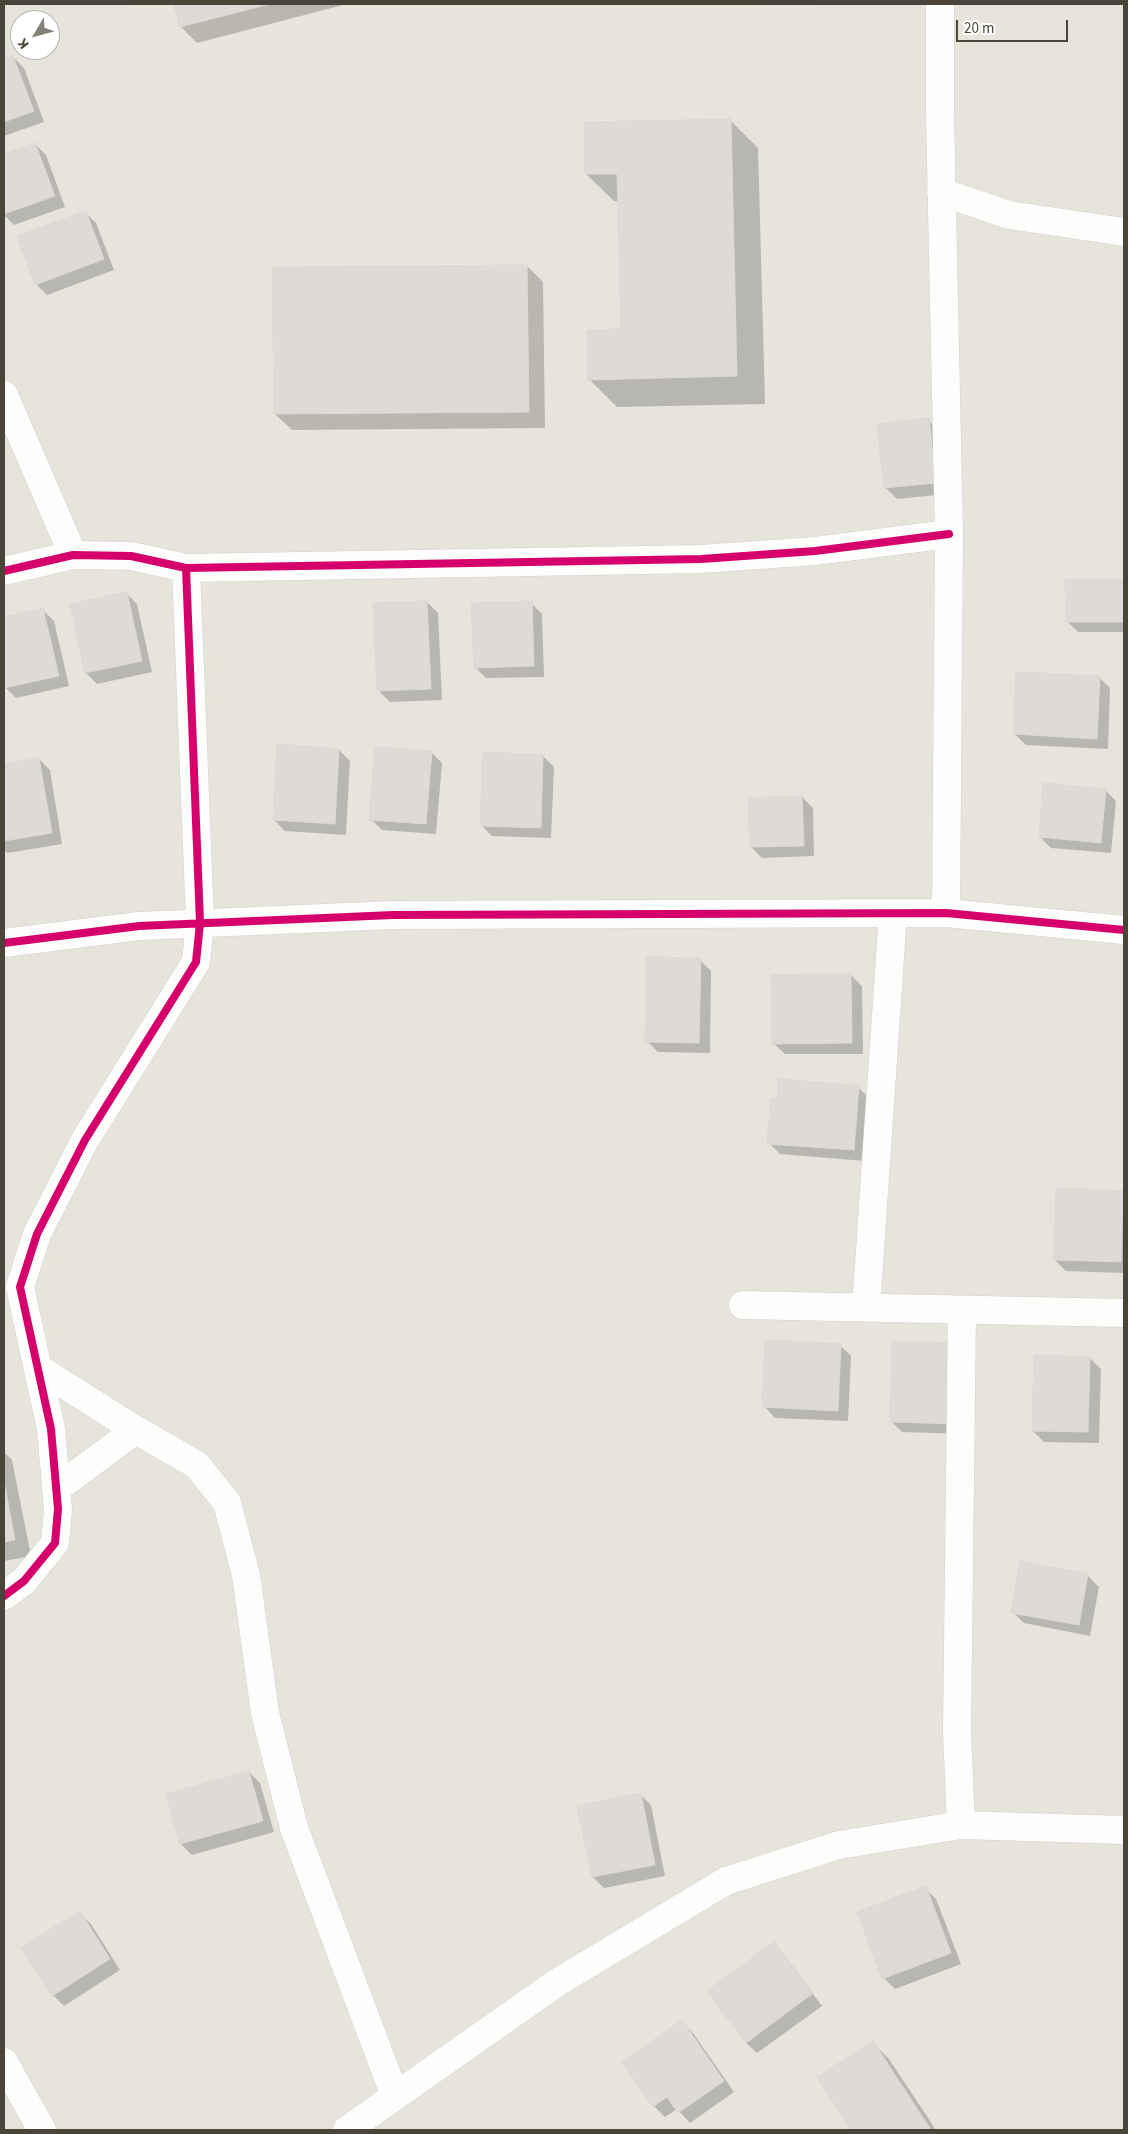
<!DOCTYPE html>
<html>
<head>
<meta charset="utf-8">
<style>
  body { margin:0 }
  #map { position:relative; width:1128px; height:2134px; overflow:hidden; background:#f4f2ee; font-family:"Source Sans 3",sans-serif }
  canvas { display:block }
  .frame { position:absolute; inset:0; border:5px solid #4b4439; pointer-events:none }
  .north { position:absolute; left:10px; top:10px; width:50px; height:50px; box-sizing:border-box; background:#fff; border:1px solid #b7b4b0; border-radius:50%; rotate:233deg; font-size:14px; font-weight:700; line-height:20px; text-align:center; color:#4b4439 }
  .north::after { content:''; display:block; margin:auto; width:18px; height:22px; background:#868178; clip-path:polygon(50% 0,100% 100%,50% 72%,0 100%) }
  .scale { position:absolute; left:956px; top:20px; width:112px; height:22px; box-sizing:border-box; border:2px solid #4b4439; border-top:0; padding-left:6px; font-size:15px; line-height:18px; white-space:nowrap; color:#4b4439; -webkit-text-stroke:4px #fff; paint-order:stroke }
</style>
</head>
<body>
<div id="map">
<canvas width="1128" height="2134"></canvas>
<div class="frame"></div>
<div class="north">K</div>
<div class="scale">20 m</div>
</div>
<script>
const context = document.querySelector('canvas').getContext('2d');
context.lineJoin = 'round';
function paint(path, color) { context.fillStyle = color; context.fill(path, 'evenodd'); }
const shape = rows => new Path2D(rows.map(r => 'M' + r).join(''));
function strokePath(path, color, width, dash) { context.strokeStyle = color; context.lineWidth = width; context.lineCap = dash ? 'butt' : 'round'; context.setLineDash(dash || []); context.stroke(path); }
const residential = shape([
  [4,4,1124,4,1124,2130,4,2130],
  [20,20,50,20,50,50,20,50]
]);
const education = shape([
  [133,4,822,4,822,5,555,15,513,51,558,466,264,477,236,421,207,198]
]);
const shadow = shape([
  [175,4,347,4,197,43,181,27],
  [13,57,24,68,44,122,4,136,4,61],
  [730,120,758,148,765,404,617,407,589,379,623,331,619,201,614,201,586,174],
  [35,144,46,155,65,207,14,225,4,215,4,155],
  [85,212,96,223,114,270,47,295,36,284],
  [527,266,543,282,545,428,292,430,275,414],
  [928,420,939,431,946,494,897,499,886,488,879,425],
  [1123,580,1124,582,1124,632,1078,632,1067,621],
  [126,593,137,604,152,672,97,684,86,673],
  [427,602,438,613,442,700,390,702,379,691],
  [531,603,542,614,544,677,486,678,475,667],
  [43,610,54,621,69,686,16,698,5,687,4,683,4,618],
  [1099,677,1110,688,1108,749,1026,745,1015,734],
  [339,750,350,761,346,835,285,831,274,820],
  [431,752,442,763,436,834,382,830,371,819],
  [543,756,554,767,551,838,492,836,481,825],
  [39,759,50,770,62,844,7,853,4,850,4,765],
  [1105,790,1116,801,1111,853,1051,848,1040,837],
  [802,797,813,808,814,856,762,858,751,847],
  [700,960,711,971,710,1053,658,1052,647,1041],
  [851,975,862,986,863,1054,785,1054,773,1043],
  [858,1087,869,1098,865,1161,780,1154,769,1143,779,1100],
  [1123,1192,1124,1194,1124,1273,1066,1271,1055,1260],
  [893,1343,968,1434,902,1432,891,1421],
  [840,1345,851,1356,848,1421,775,1418,764,1406],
  [1090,1358,1101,1369,1099,1443,1044,1442,1033,1431],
  [4,1452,12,1460,31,1556,4,1561],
  [1088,1576,1099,1587,1090,1636,1024,1623,1013,1612],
  [249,1772,260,1783,274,1832,192,1855,181,1844],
  [640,1794,651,1805,665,1876,604,1888,593,1877],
  [925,1888,936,1899,961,1964,895,1989,884,1978],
  [80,1913,91,1924,120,1970,64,2006,53,1995],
  [774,1944,784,1955,822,2006,757,2053,746,2043],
  [682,2022,693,2033,734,2092,690,2123,677,2109,665,2117,654,2106],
  [873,2043,889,2059,936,2130,853,2130,818,2078]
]);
const building = shape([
  [174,4,270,4,180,27,174,4],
  [13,56,34,111,4,122,4,59,13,56],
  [731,119,737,376,588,380,587,330,621,329,617,174,585,174,584,122,731,119],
  [35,143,55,196,4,214,4,154,35,143],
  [86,211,104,259,35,285,17,236,86,211],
  [527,265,529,412,274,414,272,267,527,265],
  [929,418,936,483,884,488,877,424,929,418],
  [1065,579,1123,579,1123,622,1066,622,1065,579],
  [127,592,142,661,85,673,70,604,127,592],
  [427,601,431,689,377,691,373,603,427,601],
  [532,601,534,666,474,668,471,603,532,601],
  [43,608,59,676,4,688,4,617,43,608],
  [1016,672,1100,676,1097,739,1013,734,1016,672],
  [277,744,339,749,335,824,273,820,277,744],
  [375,747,432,751,426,824,369,820,375,747],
  [483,752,543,755,541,828,480,826,483,752],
  [39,758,52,833,4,841,4,764,39,758],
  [1043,783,1106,789,1101,843,1039,837,1043,783],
  [802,796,804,846,750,847,748,798,802,796],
  [647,957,701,958,699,1043,645,1042,647,957],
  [851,974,852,1043,772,1044,771,975,851,974],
  [779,1079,859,1086,854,1150,767,1144,771,1098,777,1099,779,1079],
  [1056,1188,1123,1191,1121,1262,1054,1260,1056,1188],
  [765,1340,841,1344,838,1411,762,1407,765,1340],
  [892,1342,959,1343,957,1424,890,1422,892,1342],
  [1034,1355,1090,1357,1088,1432,1032,1431,1034,1355],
  [4,1481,15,1540,4,1542,4,1481],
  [1020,1561,1088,1574,1079,1625,1011,1613,1020,1561],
  [249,1771,263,1821,180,1844,166,1794,249,1771],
  [641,1793,655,1865,592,1877,577,1806,641,1793],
  [926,1886,951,1953,882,1979,857,1912,926,1886],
  [80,1911,110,1959,52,1996,21,1948,80,1911],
  [774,1942,812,1994,746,2043,707,1991,774,1942],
  [682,2020,724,2081,678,2113,667,2097,653,2107,622,2062,682,2020],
  [873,2041,931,2130,851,2130,817,2077,873,2041]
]);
const minor = shape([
  [940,4,940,115,949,534,946,913],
  [941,192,1009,215,1124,232],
  [4,395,73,555],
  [4,571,73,555,131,556,186,568,701,559,815,551,949,534],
  [4,943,139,926,393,915,946,913,1124,930],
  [743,1305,1124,1313],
  [866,1308,893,914],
  [38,1368,136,1430,197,1465,227,1503,246,1575,265,1713,294,1828,395,2096],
  [56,1489,136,1430],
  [4,1596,24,1581,55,1543,58,1509,51,1429,20,1287,37,1234,85,1140,196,962,200,923,186,568],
  [961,1825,957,1731,962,1311],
  [4,2062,42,2130],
  [347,2130,558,1982,726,1881,839,1845,961,1825,1124,1830]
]);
const cycleway = shape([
  [4,571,73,555,131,556,186,568,701,559,815,551,949,534],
  [4,943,139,926,393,915,946,913,1124,930],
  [4,1596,24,1581,55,1543,58,1509,51,1429,20,1287,37,1234,85,1140,196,962,200,923,186,568]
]);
paint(residential, '#e7e4dc');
paint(education, '#eae5da');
paint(shadow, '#0003');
paint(building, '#dedbd6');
strokePath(building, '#dcd9d4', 1);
strokePath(minor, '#d2d0cb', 29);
strokePath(minor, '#fdfdfc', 28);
strokePath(cycleway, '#d6006c', 8);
</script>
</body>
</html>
